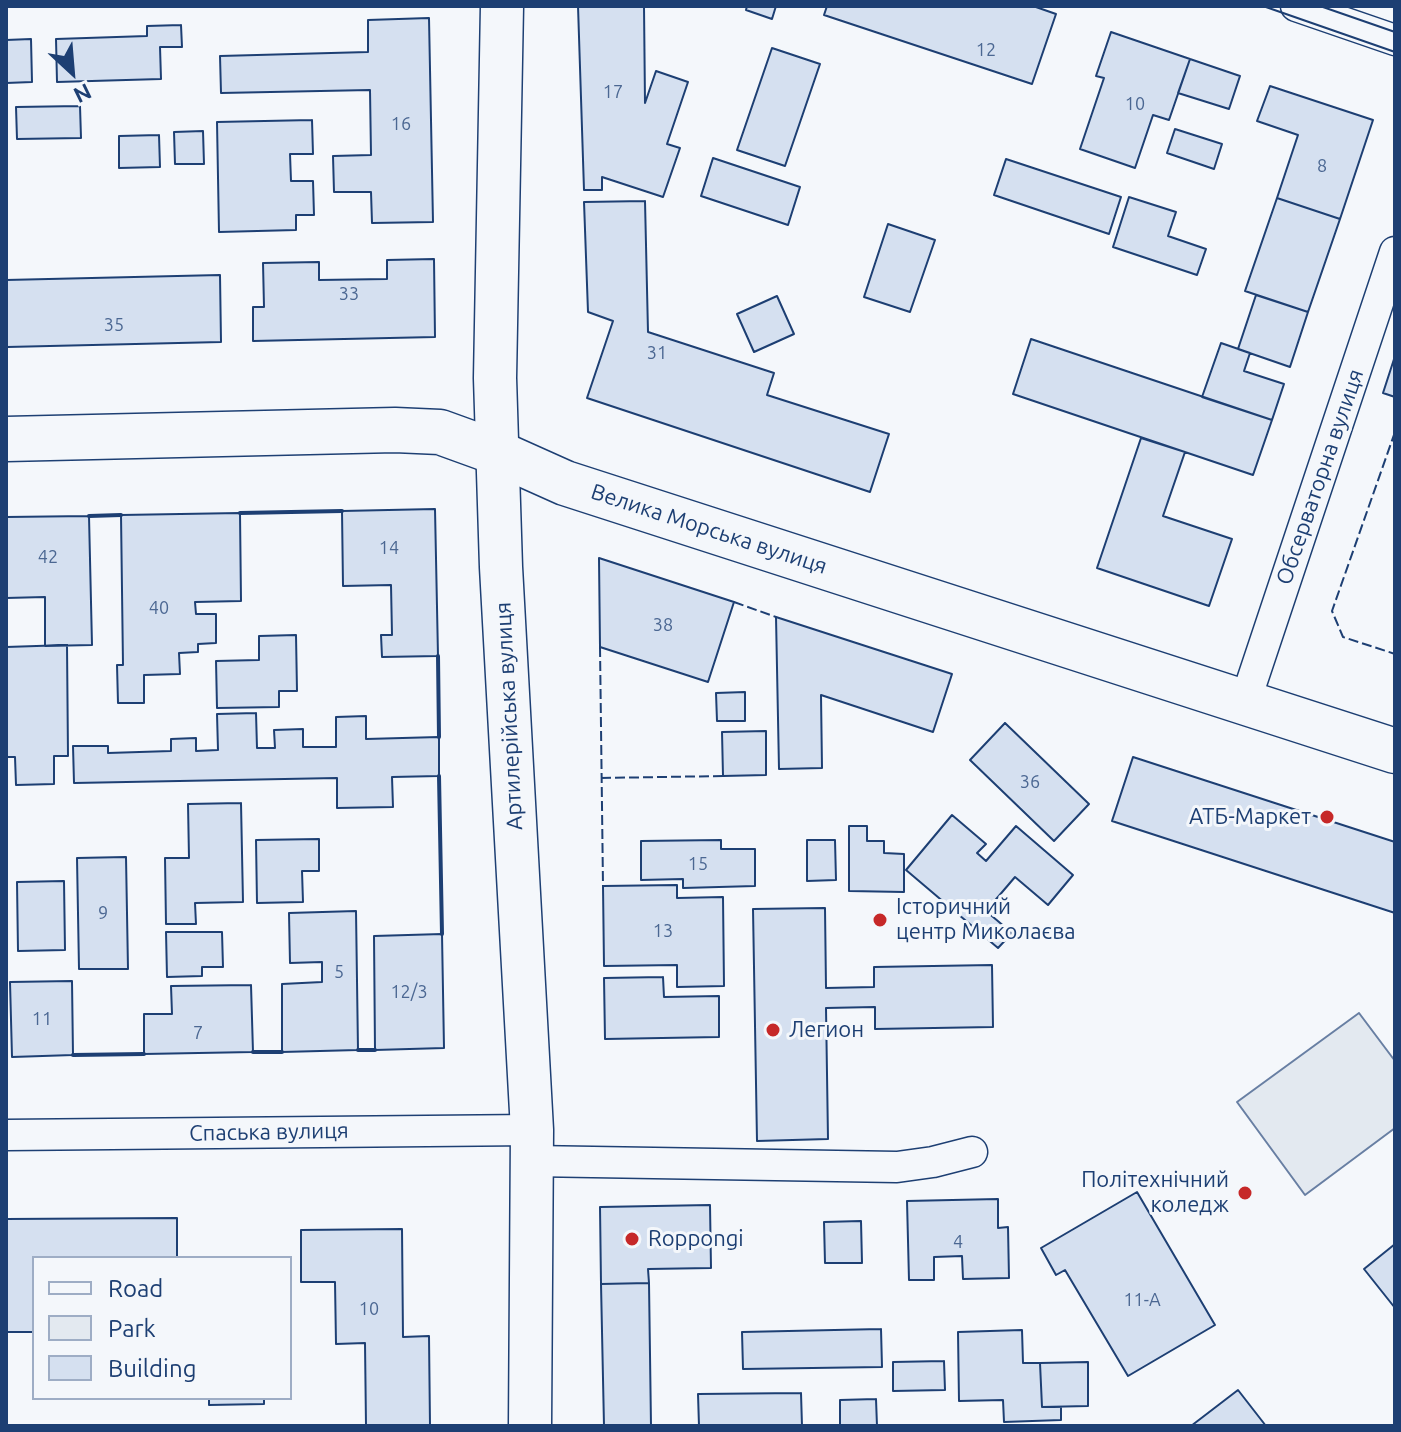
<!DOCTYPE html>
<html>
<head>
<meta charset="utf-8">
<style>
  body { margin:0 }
  #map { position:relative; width:1401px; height:1432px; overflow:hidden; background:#f4f7fb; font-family:Ubuntu,sans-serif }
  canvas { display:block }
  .frame { position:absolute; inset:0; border:8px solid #1d3f73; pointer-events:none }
  .legend { position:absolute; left:32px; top:1256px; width:260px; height:144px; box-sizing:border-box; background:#f4f7fb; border:2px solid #9eadc5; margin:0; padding:10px 14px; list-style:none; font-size:24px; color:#1d3f73 }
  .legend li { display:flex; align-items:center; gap:16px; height:40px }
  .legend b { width:40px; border:2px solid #9eadc5 }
  .north { position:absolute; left:32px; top:32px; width:80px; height:80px; -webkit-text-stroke:6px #f4f7fb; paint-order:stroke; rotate:154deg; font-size:22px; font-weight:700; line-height:32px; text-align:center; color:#1d3f73 }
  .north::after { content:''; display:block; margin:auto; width:28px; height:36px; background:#1d3f73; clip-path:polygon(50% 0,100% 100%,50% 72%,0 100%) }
</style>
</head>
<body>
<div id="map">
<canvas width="1401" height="1432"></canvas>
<div class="frame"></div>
<ul class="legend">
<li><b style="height:10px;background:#f4f7fb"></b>Road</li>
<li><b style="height:22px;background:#e3e9f0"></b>Park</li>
<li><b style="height:22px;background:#d5e0f0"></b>Building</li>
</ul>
<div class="north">N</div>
</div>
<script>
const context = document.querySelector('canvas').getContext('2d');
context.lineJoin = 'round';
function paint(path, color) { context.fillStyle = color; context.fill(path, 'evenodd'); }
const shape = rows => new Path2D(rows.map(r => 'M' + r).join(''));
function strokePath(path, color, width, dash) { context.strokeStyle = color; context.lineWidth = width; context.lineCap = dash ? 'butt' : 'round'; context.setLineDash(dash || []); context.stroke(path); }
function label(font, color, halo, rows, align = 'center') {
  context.font = font + ' Ubuntu,sans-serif'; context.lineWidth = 6; context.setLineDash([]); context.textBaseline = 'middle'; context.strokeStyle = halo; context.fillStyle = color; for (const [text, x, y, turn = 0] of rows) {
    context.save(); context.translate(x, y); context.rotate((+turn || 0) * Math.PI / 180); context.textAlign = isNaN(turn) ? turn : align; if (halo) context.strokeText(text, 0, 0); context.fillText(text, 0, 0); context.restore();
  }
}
const green = shape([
  [1359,1013,1395,1061,1395,1128,1305,1195,1237,1102,1359,1013]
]);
const building = shape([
  [578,6,644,6,645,103,656,71,688,82,667,144,680,148,663,197,602,177,602,190,584,190,578,6],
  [747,6,776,6,772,19,746,10,747,6],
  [827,6,1033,6,1056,14,1032,84,824,15,827,6],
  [429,18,433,222,372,223,371,192,334,192,333,156,371,155,370,90,221,93,220,56,368,52,368,20,429,18],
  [181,25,182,47,160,47,161,79,57,82,56,39,147,36,147,26,181,25],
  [1111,32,1190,59,1169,120,1153,115,1135,168,1080,149,1104,78,1096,76,1111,32],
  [31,39,32,82,6,83,6,40,31,39],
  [772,48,820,64,785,166,737,150,772,48],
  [1190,59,1240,76,1229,109,1178,93,1190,59],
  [1270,86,1373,120,1340,219,1277,198,1298,135,1257,121,1270,86],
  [80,106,81,138,17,139,16,107,80,106],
  [312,120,313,154,290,154,291,181,313,181,314,215,296,215,296,230,219,232,217,122,312,120],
  [1175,129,1222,144,1214,169,1167,153,1175,129],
  [203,131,204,164,175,164,174,132,203,131],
  [159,135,160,167,119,168,119,136,159,135],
  [713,158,800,187,788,225,701,196,713,158],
  [1006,159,1121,197,1109,234,994,195,1006,159],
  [1129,197,1176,212,1168,236,1206,249,1197,275,1113,247,1129,197],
  [1277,198,1340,219,1308,312,1245,291,1277,198],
  [645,201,648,332,774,373,767,395,889,434,870,492,587,398,613,321,588,312,584,202,645,201],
  [888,224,935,240,910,312,864,297,888,224],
  [434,259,435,337,253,341,253,307,264,307,263,263,319,262,319,280,387,279,387,260,434,259],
  [220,275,221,342,7,347,6,280,220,275],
  [1256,295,1308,312,1290,367,1238,349,1256,295],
  [777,296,794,334,754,352,737,314,777,296],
  [1031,339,1272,420,1253,475,1013,394,1031,339],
  [1221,343,1250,353,1244,371,1284,384,1272,420,1202,397,1221,343],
  [1395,356,1395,397,1383,393,1395,356],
  [1141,438,1185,452,1163,516,1232,539,1209,606,1097,568,1141,438],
  [435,509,438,656,382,657,381,635,392,635,391,585,343,586,342,511,435,509],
  [240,513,241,601,195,602,196,614,216,614,216,643,198,644,198,652,179,653,180,674,144,675,144,703,118,703,117,665,123,665,121,515,240,513],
  [89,516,92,645,45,646,45,597,6,598,6,517,89,516],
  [599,558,734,602,708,682,600,647,599,558],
  [776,617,952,674,933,732,821,695,822,768,779,769,776,617],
  [296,635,297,691,279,691,279,707,217,708,216,661,259,660,259,636,296,635],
  [67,645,68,756,54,756,54,784,16,785,15,757,6,757,6,647,67,645],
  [745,692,745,721,717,721,716,693,745,692],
  [256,713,257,748,275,748,274,730,303,729,303,747,336,747,336,717,366,716,366,739,439,737,439,776,392,777,393,807,337,808,337,778,74,783,73,746,108,746,108,753,171,751,171,739,196,738,196,751,218,750,217,714,256,713],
  [1005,723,1089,804,1054,841,970,760,1005,723],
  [766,731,766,775,723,776,722,732,766,731],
  [1133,757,1395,842,1395,913,1112,821,1133,757],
  [241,803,243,902,195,903,196,924,166,924,165,858,189,858,188,804,241,803],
  [952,815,986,844,977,853,986,861,1016,826,1073,875,1048,905,1015,877,986,911,1012,933,998,948,906,870,952,815],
  [849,826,867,826,867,841,884,841,884,853,904,854,904,892,849,891,849,826],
  [319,839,319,871,302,871,303,902,257,903,256,840,319,839],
  [721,840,721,849,755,849,755,886,683,888,683,879,641,880,641,841,721,840],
  [807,840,835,840,836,880,807,881,807,840],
  [126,857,128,969,79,969,77,858,126,857],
  [64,881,65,950,18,951,17,882,64,881],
  [677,885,677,898,723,897,724,986,677,987,677,965,604,966,603,886,677,885],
  [825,908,826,988,874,987,874,967,992,965,993,1027,875,1029,875,1007,826,1008,828,1139,757,1141,753,909,825,908],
  [356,911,358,1050,282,1052,282,984,322,982,322,962,290,963,289,913,356,911],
  [166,932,222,932,223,967,202,967,202,976,167,977,166,932],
  [442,934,444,1048,375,1050,374,936,442,934],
  [663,977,664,997,719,996,719,1037,605,1039,604,978,663,977],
  [72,981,73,1055,12,1057,10,982,72,981],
  [251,985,253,1052,144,1054,144,1014,172,1014,171,986,251,985],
  [1137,1192,1215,1325,1128,1376,1065,1270,1056,1275,1041,1248,1137,1192],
  [998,1199,998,1228,1008,1227,1009,1278,963,1279,962,1256,934,1257,934,1280,909,1280,907,1201,998,1199],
  [710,1205,711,1268,648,1269,649,1283,601,1284,600,1207,710,1205],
  [177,1218,177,1258,34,1258,34,1332,6,1332,6,1219,177,1218],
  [861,1221,862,1263,825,1263,824,1222,861,1221],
  [402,1229,403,1337,429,1336,430,1426,366,1426,365,1343,336,1344,335,1282,301,1282,301,1230,402,1229],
  [1395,1244,1395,1308,1364,1269,1395,1244],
  [649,1283,651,1426,604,1426,601,1284,649,1283],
  [881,1329,882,1367,743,1369,742,1332,881,1329],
  [1022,1330,1023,1363,1040,1363,1042,1407,1061,1407,1061,1420,1004,1422,1003,1400,959,1401,958,1332,1022,1330],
  [944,1361,945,1390,893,1391,893,1362,944,1361],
  [1088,1362,1088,1406,1042,1407,1040,1363,1088,1362],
  [1238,1390,1266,1426,1191,1426,1238,1390],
  [801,1393,802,1426,699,1426,698,1394,801,1393],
  [209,1398,264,1398,264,1404,209,1405,209,1398],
  [876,1399,877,1426,840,1426,840,1400,876,1399]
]);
const street = shape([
  [1296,6,1395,40],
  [1245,702,1395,252],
  [6,1135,532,1130],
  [532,1161,897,1167,933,1162,972,1152]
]);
const secondary = shape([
  [502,6,495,378,501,567,532,1130,530,1426]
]);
const highway = shape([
  [6,439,395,430,440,432,498,453,565,483,1395,751]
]);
const tram = shape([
  [1263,6,1395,52],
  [1320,6,1395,32]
]);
const fence = shape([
  [1395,432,1332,611,1343,637,1395,654],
  [734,602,776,617],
  [600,647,603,886],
  [601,778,723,776]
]);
const wall = shape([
  [240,513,342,511],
  [89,516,121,515],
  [438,656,439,737],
  [439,776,442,934],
  [358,1050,375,1050],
  [253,1052,282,1052],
  [73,1055,144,1054]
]);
const markers = [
  [1327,817,8,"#c62828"],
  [880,920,8,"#c62828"],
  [773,1030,8,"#c62828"],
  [1245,1193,8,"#c62828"],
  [632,1239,8,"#c62828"]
];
const numberNames = [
  ["12",986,50],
  ["17",613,92],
  ["10",1135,104],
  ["16",401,124],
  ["8",1322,166],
  ["33",349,294],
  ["35",114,325],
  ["31",657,353],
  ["14",389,548],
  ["42",48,557],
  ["40",159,608],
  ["38",663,625],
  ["36",1030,782],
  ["15",698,864],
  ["9",103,913],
  ["13",663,931],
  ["5",339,972],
  ["12/3",409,992],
  ["11",42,1019],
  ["7",198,1033],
  ["4",958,1242],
  ["11-А",1142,1300],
  ["10",369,1309]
];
const streetNames = [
  ["Обсерваторна вулиця",1320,477,-71],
  ["Велика Морська вулиця",709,529,18],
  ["Артилерійська вулиця",509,716,-93],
  ["Спаська вулиця",269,1132,-1]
];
const poiNames = [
  ["АТБ-Маркет",1311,817,"right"],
  ["Історичний",896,907],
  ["центр Миколаєва",896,932],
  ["Легион",789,1030],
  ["Політехнічний",1229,1180,"right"],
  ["коледж",1229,1205,"right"],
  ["Roppongi",648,1239]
];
paint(green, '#e3e9f0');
strokePath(green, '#687fa3', 2);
paint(building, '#d5e0f0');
strokePath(building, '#1d3f73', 2);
strokePath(street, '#1d3f73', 33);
strokePath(secondary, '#1d3f73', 45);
strokePath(highway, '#1d3f73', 47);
strokePath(street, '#f4f7fb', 30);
strokePath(secondary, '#f4f7fb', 42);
strokePath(highway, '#f4f7fb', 44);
strokePath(tram, '#1d3f73', 2);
strokePath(fence, '#1d3f73', 2, [10, 4]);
strokePath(wall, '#1d3f73', 4);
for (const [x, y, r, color] of markers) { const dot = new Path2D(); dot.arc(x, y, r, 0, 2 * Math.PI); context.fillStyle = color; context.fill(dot); strokePath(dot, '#f4f7fb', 3); }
label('18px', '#4b6792', null, numberNames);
label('22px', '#1d3f73', '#f4f7fb', streetNames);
label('22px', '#1d3f73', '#f4f7fb', poiNames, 'left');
</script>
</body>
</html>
